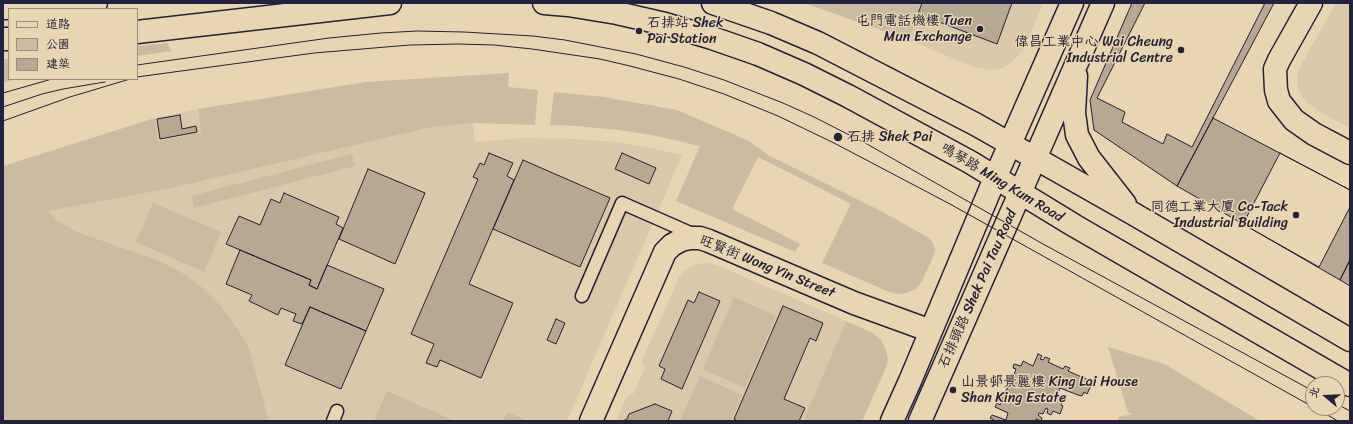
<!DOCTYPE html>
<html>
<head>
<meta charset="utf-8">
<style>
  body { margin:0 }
  #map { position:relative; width:1353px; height:424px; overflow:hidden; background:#e8d5b2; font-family:Sriracha,"LXGW WenKai TC",sans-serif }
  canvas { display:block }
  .frame { position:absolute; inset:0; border:4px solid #22223b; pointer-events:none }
  .legend { position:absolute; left:8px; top:8px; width:130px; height:72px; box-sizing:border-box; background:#e8d5b2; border:1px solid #998d82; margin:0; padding:5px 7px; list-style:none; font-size:12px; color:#22223b }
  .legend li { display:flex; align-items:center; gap:8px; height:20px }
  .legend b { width:20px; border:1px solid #998d82 }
  .north { position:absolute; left:1305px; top:376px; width:40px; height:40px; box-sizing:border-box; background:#e8d5b2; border:1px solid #998d82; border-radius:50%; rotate:289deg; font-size:11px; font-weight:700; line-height:16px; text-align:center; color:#22223b }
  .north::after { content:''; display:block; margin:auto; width:14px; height:18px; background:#22223b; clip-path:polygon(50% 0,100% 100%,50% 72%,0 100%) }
</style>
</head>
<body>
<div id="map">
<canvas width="1353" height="424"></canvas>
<div class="frame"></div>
<ul class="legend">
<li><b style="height:5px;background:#e8d5b2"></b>道路</li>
<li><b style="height:11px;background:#cbbba1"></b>公園</li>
<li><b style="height:11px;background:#b7a894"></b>建築</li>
</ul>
<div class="north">北</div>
</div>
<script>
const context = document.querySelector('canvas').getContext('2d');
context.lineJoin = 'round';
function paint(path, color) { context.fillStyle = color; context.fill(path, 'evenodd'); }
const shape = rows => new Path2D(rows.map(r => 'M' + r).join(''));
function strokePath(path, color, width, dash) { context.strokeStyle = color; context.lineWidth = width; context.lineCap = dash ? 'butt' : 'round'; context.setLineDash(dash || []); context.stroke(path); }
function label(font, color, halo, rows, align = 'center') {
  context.font = font + ' Sriracha,"LXGW WenKai TC",sans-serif'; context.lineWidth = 3; context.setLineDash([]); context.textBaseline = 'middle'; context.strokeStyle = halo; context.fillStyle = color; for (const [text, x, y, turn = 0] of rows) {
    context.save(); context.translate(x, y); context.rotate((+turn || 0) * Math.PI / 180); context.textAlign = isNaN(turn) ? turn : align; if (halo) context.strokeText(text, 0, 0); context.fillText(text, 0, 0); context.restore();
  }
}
const built = shape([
  [922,3,1043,3,1023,50,1014,60,1003,68,990,70,977,68,909,40],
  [1336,3,1350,3,1350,128,1325,115,1309,104,1302,97,1298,88,1297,79,1299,69],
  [198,109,201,132,157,141,155,118],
  [473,123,475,142,524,138,575,139,616,142,650,148,682,155,567,421,269,421,249,348,236,326,220,305,202,287,181,272,158,260,77,232,56,219,47,211,172,188,432,127],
  [707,263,717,265,846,321,803,421,616,421,626,397,634,393,645,368,642,361,680,275,688,268,697,264]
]);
const green = shape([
  [804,3,922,3,909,40],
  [167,43,172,51,137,56,137,46],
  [3,59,9,59,9,79,16,79,3,83],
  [509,73,508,87,538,90,535,125,473,123,432,127,172,188,48,211,56,219,77,232,158,260,181,272,202,287,220,305,236,326,249,348,269,421,3,421,3,166,155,118,158,141,201,132,198,109,366,82],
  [554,92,604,97,677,110,749,141,768,155,881,211,929,238,933,243,935,249,934,255,922,281,916,289,907,293,897,294,887,291,822,263,851,204,758,157,732,209,800,244,795,252,676,201,700,146,652,135,618,130,576,126,550,125],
  [352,154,355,166,194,208,191,196],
  [153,203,221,232,204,272,136,242],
  [734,297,776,316,745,388,703,369],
  [846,321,873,333,881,340,886,350,888,360,885,370,862,421,803,421],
  [1108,347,1164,364,1260,421,1118,421,1118,417,1132,414,1128,412],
  [700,376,742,395,731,421,680,421],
  [387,391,455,421,374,421],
  [507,412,528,421,503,421]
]);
const building = shape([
  [922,3,1012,3,997,44,918,14,922,3],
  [1132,3,1274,3,1177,186,1094,130,1090,100,1132,3],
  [1145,3,1265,3,1192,147,1167,134,1163,144,1122,122,1125,112,1097,98,1145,3],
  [180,115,182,129,196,126,197,132,160,139,157,119,180,115],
  [1213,118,1350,190,1350,260,1340,280,1177,186,1213,118],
  [489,153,513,163,507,176,514,180,469,284,513,303,481,378,440,360,437,367,426,363,434,344,411,334,478,179,473,177,480,163,484,165,489,153],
  [622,153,656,168,649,184,615,169,622,153],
  [1280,153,1350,190,1350,207,1319,267,1243,224,1280,153],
  [523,160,610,198,580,267,493,229,523,160],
  [368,169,425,193,395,264,339,239,368,169],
  [284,193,339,217,336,224,343,228,317,289,309,285,311,280,226,244,239,216,260,225,271,199,280,203,284,193],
  [240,250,311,280,309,285,317,289,327,265,384,289,366,331,310,307,302,324,293,321,296,314,281,308,278,315,249,301,252,295,226,284,240,250],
  [1350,260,1350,286,1340,280,1350,260],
  [699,292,720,301,682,389,661,379,665,369,659,366,688,300,694,303,699,292],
  [783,306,823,323,816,341,810,338,784,399,805,408,799,421,738,421,734,419,783,306],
  [310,307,366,331,341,389,285,365,310,307],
  [556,319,565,323,556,344,547,340,556,319],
  [1038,354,1042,356,1040,359,1043,360,1045,357,1050,359,1048,362,1063,369,1065,366,1070,368,1068,371,1093,382,1087,394,1084,392,1082,396,1078,395,1060,388,1057,395,1064,398,1061,405,1063,406,1060,414,1053,411,1051,415,1047,413,1048,409,1046,408,1043,414,1039,413,1038,415,1042,418,1041,421,1036,419,1036,421,993,421,994,420,990,418,992,415,1006,420,1008,413,995,407,997,403,1000,405,1003,399,1000,397,1002,392,1005,393,1011,380,1008,379,1010,374,1014,375,1016,369,1013,368,1014,364,1021,366,1023,361,1033,366,1038,354],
  [655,404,672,411,668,421,623,421,627,419,629,414,655,404]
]);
const service = shape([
  [582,296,622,203,695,235],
  [333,421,337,411]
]);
const minor = shape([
  [1311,3,1279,60,1275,69,1276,90,1279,101,1294,120,1314,134,1350,153],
  [591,421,665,252,672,245,681,240,690,238,700,238,709,241,854,303,931,331],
  [892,421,910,381,995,178],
  [920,421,1020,193]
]);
const secondary = shape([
  [544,3,568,5,617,13,665,24,712,38,758,54,804,74,848,96,970,162,1075,226,1350,385],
  [713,3,771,23,818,43,975,124,1132,213,1350,340],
  [3,8,35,7,96,3],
  [137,32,390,3],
  [3,39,9,39],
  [1076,76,1074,113,1077,135,1089,158,1125,204],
  [995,178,1072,3],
  [1020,193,1103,3]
]);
const tram = shape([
  [137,65,329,38,381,33,417,31,464,32,533,36,565,40,636,54,684,67,724,80,783,103,814,117,867,144,1043,244,1313,391],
  [137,77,314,53,410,45,458,44,494,45,532,49,600,59,630,66,679,79,724,94,778,116,834,143,950,204,1313,407],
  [3,93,52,79],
  [3,107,42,94,63,89,105,82],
  [3,121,70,97,130,79],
  [1337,404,1350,411],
  [1315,408,1338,421]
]);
const markers = [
  [980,29,4,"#22223b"],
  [639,31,4,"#22223b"],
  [1181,50,4,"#22223b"],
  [838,137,5,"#22223b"],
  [1296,215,4,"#22223b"],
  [953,390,4,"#22223b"]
];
const poiNames = [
  ["屯門電話機樓 Tuen",972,21],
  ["Mun Exchange",972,37],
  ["石排站 Shek",647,23,"left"],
  ["Pai Station",647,39,"left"],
  ["偉昌工業中心 Wai Cheung",1173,42],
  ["Industrial Centre",1173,58],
  ["石排 Shek Pai",847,137,"left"],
  ["同德工業大廈 Co-Tack",1288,207],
  ["Industrial Building",1288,223],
  ["山景邨景麗樓 King Lai House",961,382,"left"],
  ["Shan King Estate",961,398,"left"]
];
const streetNames = [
  ["鳴琴路 Ming Kum Road",1002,183,31],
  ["旺賢街 Wong Yin Street",767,267,22],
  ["石排頭路 Shek Pai Tau Road",978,289,-66]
];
paint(built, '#d9c8a9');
paint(green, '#cbbba1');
paint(building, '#b7a894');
strokePath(building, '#22223b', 1);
strokePath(service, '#22223b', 15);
strokePath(minor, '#22223b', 25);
strokePath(secondary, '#22223b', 25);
strokePath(service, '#e8d5b2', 12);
strokePath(minor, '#e8d5b2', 22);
strokePath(secondary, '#e8d5b2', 22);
strokePath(tram, '#22223b', 1);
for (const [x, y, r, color] of markers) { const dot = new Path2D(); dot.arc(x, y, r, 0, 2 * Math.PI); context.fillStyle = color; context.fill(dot); strokePath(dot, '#e8d5b2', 1.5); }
label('14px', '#22223b', '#e8d5b2', poiNames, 'right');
label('14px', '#22223b', '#e8d5b2', streetNames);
</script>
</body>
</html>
